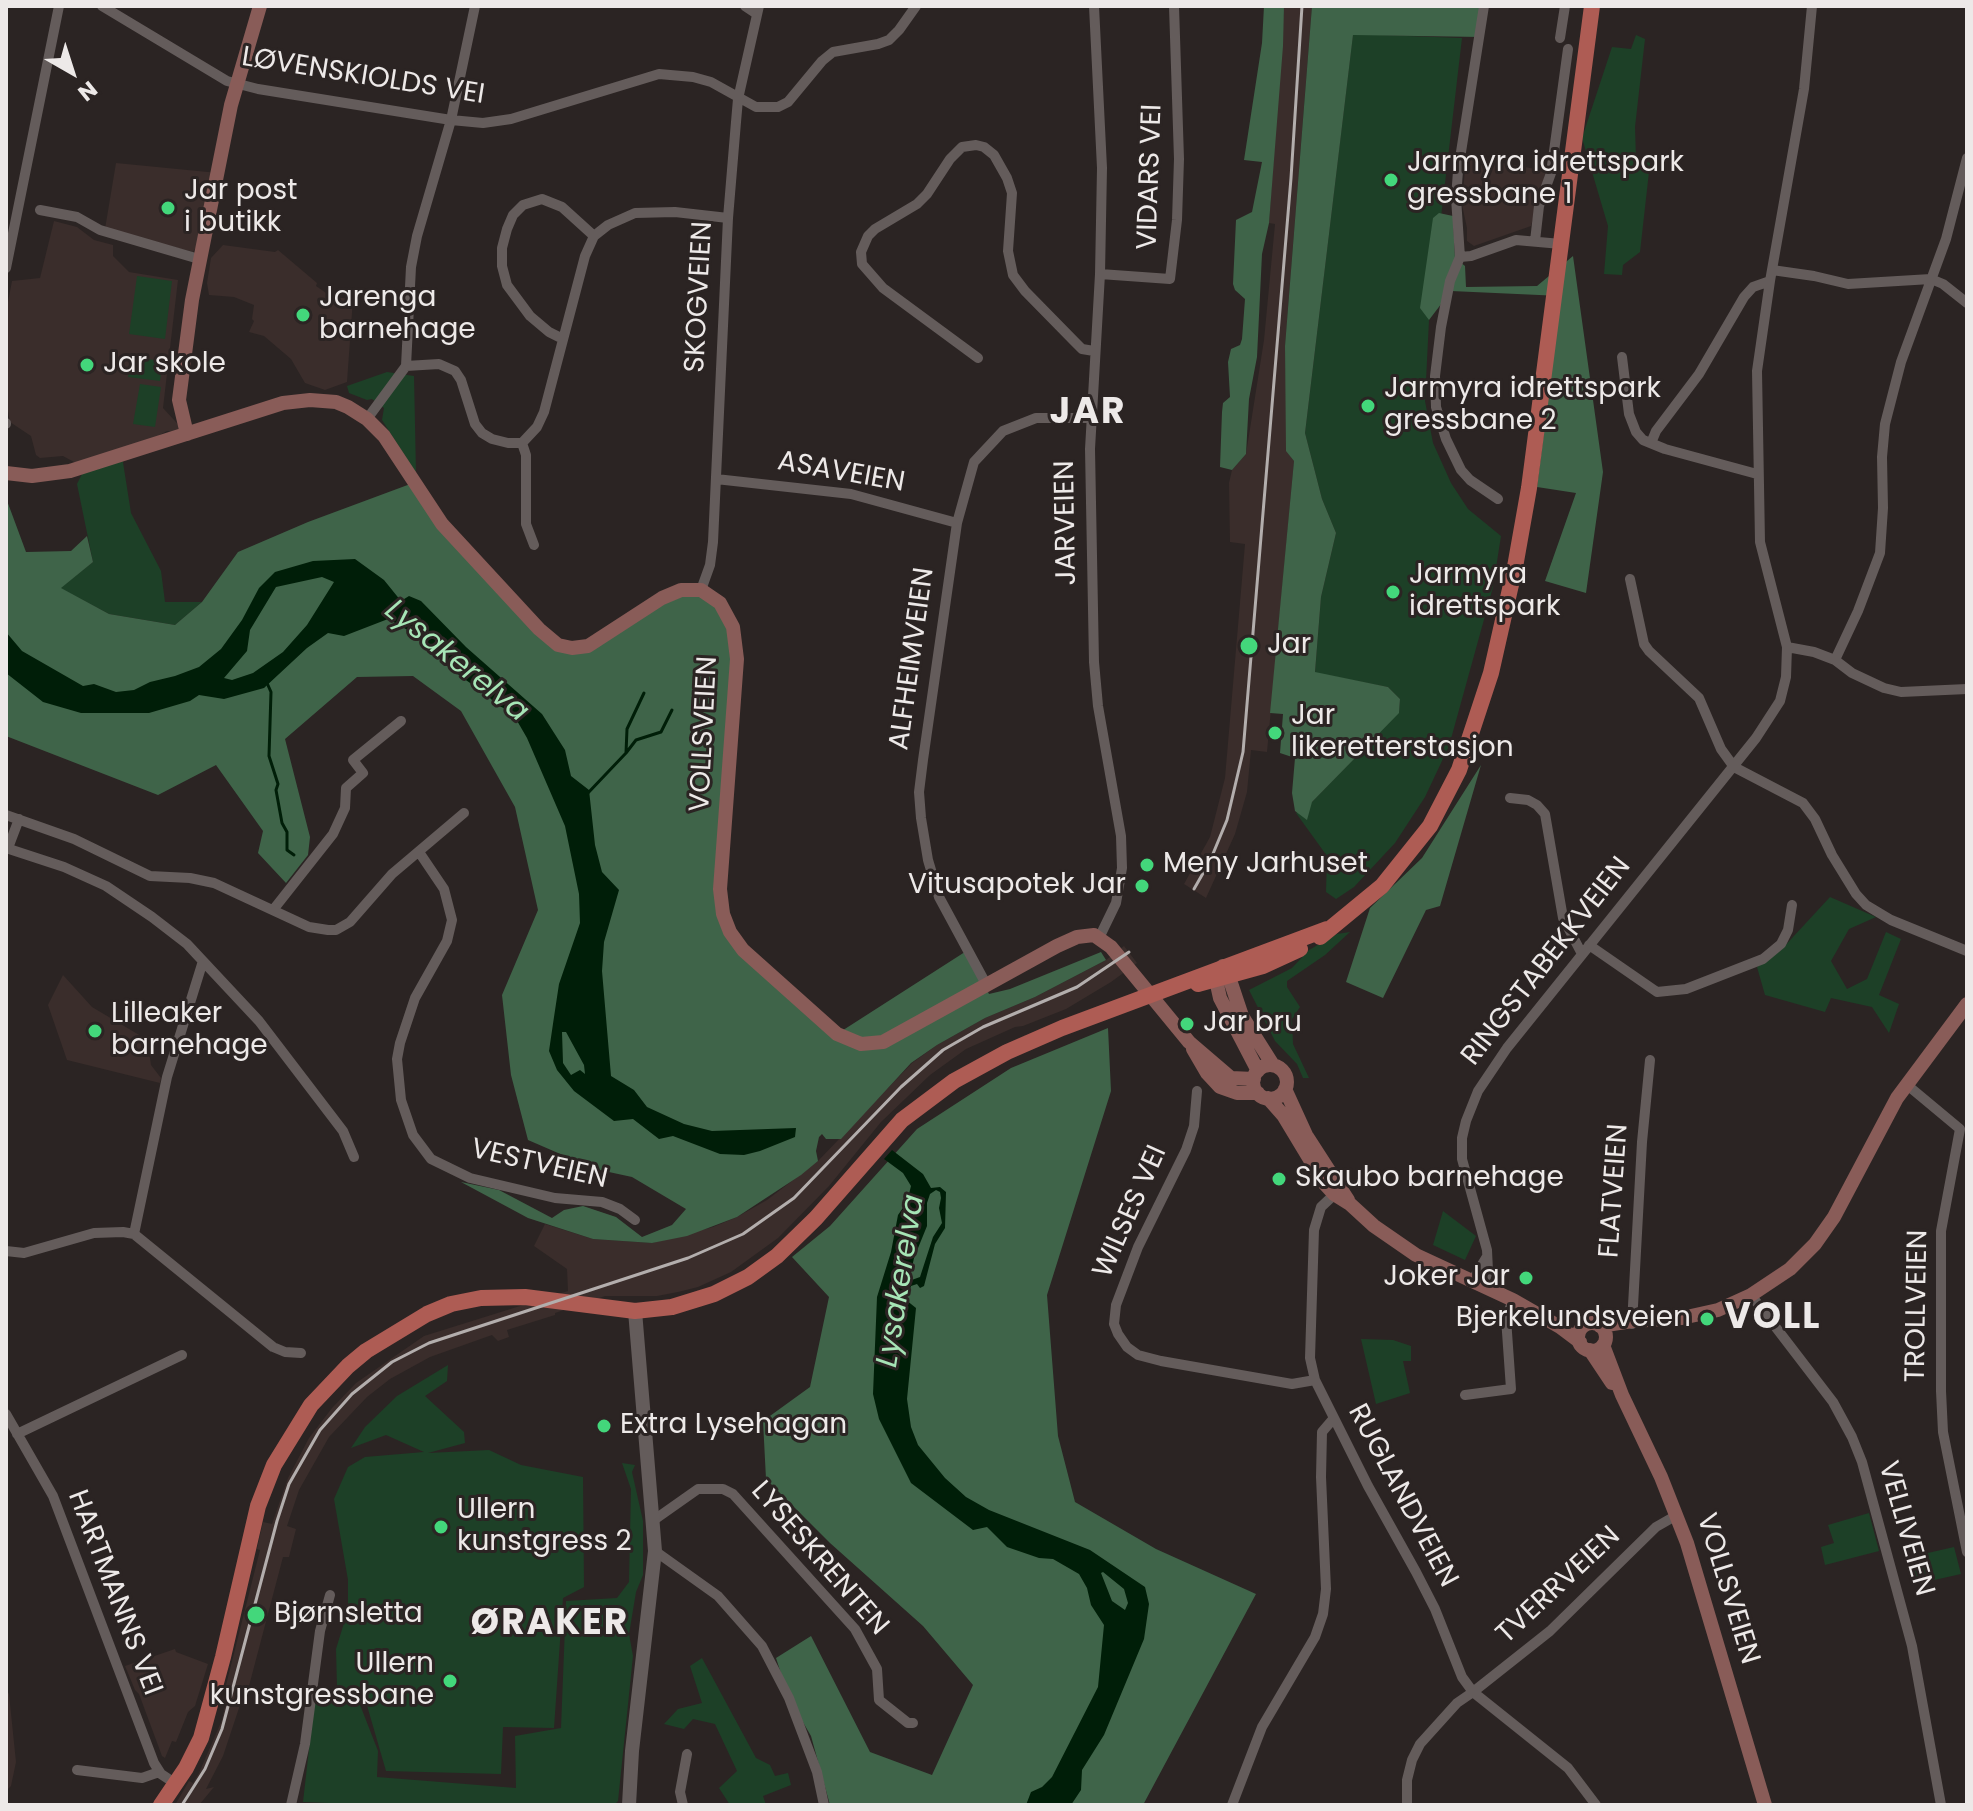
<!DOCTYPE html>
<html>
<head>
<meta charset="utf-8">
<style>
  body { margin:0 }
  #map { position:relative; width:1973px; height:1811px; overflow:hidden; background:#2b2423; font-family:Poppins,sans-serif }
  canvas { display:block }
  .frame { position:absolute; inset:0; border:8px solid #ede9e8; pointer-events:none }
  .north { position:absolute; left:32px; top:32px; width:80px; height:80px; -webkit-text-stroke:6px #2b2423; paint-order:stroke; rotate:141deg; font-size:22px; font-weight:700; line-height:32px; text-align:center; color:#ede9e8 }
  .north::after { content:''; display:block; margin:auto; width:28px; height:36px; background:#ede9e8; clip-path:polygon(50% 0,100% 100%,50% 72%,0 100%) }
</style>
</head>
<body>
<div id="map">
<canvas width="1973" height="1811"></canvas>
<div class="frame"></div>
<div class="north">N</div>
</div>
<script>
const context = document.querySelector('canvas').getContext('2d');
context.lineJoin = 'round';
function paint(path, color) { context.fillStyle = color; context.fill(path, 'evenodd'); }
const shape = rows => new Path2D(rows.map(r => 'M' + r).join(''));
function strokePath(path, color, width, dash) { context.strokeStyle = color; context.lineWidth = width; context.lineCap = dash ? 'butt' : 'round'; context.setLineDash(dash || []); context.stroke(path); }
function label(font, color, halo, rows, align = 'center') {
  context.font = font + ' Poppins,sans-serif'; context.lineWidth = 6; context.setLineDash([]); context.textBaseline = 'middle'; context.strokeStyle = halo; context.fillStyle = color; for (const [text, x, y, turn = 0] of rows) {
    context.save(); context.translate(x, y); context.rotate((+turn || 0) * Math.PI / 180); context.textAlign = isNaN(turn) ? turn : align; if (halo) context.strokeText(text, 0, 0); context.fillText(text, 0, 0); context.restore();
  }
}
const built = shape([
  [1284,6,1312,6,1285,346,1288,453,1294,461,1267,752,1251,750,1247,792,1235,834,1206,898,1184,884,1210,837,1225,778,1245,544,1230,542,1229,483,1232,470,1246,454,1264,340,1275,224,1269,223],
  [1466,156,1546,171,1531,226,1474,246,1467,241,1467,228,1462,205],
  [116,163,218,173,204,235,193,252,105,229],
  [54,221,77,227,94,240,113,245,113,256,129,272,178,280,163,408,187,434,167,431,122,456,85,468,63,456,40,458,36,455,31,436,10,422,6,400,6,312,12,281,40,278],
  [223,245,275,252,278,250,317,283,316,286,332,297,353,299,347,382,325,390,305,383,291,359,264,336,249,332,254,321,252,319,254,305,234,297,209,295,207,283,211,258],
  [1124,946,1137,963,1111,982,1066,1009,1023,1026,1015,1027,966,1049,930,1075,881,1122,829,1186,778,1238,731,1272,698,1287,678,1292,657,1296,605,1296,555,1313,555,1315,507,1330,509,1337,498,1341,492,1335,430,1357,390,1379,367,1397,329,1437,299,1490,287,1526,296,1529,289,1557,283,1557,244,1705,240,1705,223,1756,206,1789,214,1787,199,1805,175,1805,189,1781,193,1783,199,1773,222,1720,226,1702,222,1701,260,1550,257,1549,263,1522,272,1524,288,1478,309,1438,332,1408,356,1383,424,1336,568,1291,567,1269,534,1246,545,1224,593,1239,652,1243,713,1227,737,1217,767,1200,818,1161,912,1063,937,1045,985,1018,1035,997,1106,960],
  [63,975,92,1007,151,1042,149,1051,151,1065,161,1078,160,1083,67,1060,48,1005],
  [175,1649,176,1652,208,1664,195,1706,188,1712,176,1742,172,1741,165,1758,162,1756,139,1694,135,1690,125,1666],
  [6,1689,9,1694,16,1762,11,1786,6,1791]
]);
const green = shape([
  [1353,34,1462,38,1429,320,1425,401,1433,443,1451,483,1468,509,1501,536,1493,587,1449,746,1425,797,1395,843,1354,887,1336,899,1326,892,1327,856,1296,813,1312,802,1399,712,1400,699,1388,687,1315,673,1321,597,1336,533,1322,499,1305,433],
  [1636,35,1645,39,1635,127,1636,159,1650,163,1640,252,1623,265,1622,275,1604,274,1608,226,1582,138,1612,47,1631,49],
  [137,276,172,281,165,339,129,334],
  [131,357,163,361,160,381,128,377],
  [387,372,414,376,416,473,382,420,384,408,372,399,367,400,349,393,347,386],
  [140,384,161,387,155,427,133,424],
  [122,456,131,513,161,571,165,602,202,602,175,625,109,614,60,588,93,562,77,484,85,468],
  [1830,897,1876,917,1849,929,1831,961,1847,989,1867,979,1886,932,1901,939,1879,995,1899,1004,1889,1033,1872,1007,1831,998,1825,1012,1765,995,1757,967,1781,950],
  [1350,932,1325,955,1287,981,1287,987,1300,1007,1292,1019,1293,1044,1309,1078,1303,1078,1297,1064,1275,1041,1249,990,1292,968,1309,950,1337,934],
  [1443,1211,1476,1236,1465,1260,1433,1245],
  [1361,1339,1393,1340,1411,1346,1411,1361,1403,1361,1410,1393,1376,1404],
  [448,1365,447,1381,425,1396,464,1432,465,1443,428,1453,489,1450,521,1465,583,1477,584,1587,563,1598,554,1728,503,1727,501,1774,386,1771,366,1702,357,1697,378,1751,377,1777,516,1788,515,1736,561,1728,566,1601,617,1598,629,1582,631,1489,622,1463,635,1465,632,1472,643,1521,643,1575,636,1592,629,1634,633,1656,618,1801,614,1805,378,1805,303,1802,316,1688,354,1696,337,1687,336,1649,348,1610,348,1580,334,1499,348,1467,365,1457,424,1452,386,1435,351,1448,365,1427,397,1396],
  [1869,1513,1879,1551,1825,1565,1821,1547,1834,1543,1828,1525],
  [1954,1547,1961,1574,1912,1585,1906,1558],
  [702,1658,756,1758,770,1765,775,1776,788,1773,791,1785,763,1796,766,1805,730,1805,719,1788,737,1771,715,1724,693,1719,684,1729,664,1724,678,1709,702,1703,690,1666]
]);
const forest = shape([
  [1264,6,1284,6,1283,46,1269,223,1262,254,1257,357,1249,399,1246,454,1232,470,1220,467,1222,412,1223,403,1230,397,1228,362,1231,349,1240,345,1242,339,1245,299,1235,290,1233,284,1236,220,1252,212,1262,162,1244,160,1262,43],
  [1312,6,1484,6,1481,37,1353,35,1305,433,1322,499,1336,533,1321,597,1315,672,1388,687,1400,699,1399,713,1312,802,1307,820,1295,811,1292,793,1295,758,1280,753,1283,714,1270,713,1294,461,1286,451,1285,346],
  [1439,213,1453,216,1455,258,1465,266,1466,287,1537,286,1573,256,1603,472,1586,593,1545,581,1576,493,1537,487,1561,296,1451,291,1429,320,1420,308,1433,218],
  [413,483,539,629,572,648,662,598,711,595,735,639,722,873,735,940,837,1034,968,950,989,994,1010,989,1101,952,1106,960,1035,997,985,1018,937,1045,911,1063,841,1139,826,1139,822,1134,819,1137,816,1151,818,1161,801,1175,737,1217,687,1236,652,1243,593,1239,528,1218,461,1182,499,1190,552,1218,564,1210,583,1206,616,1217,642,1237,672,1225,686,1209,632,1177,595,1169,528,1140,511,1075,502,995,538,910,515,807,461,711,413,676,357,677,285,739,310,837,308,855,286,883,258,853,263,831,216,765,158,795,6,736,6,498,26,552,71,551,87,536,93,562,61,588,109,614,175,625,202,602,238,552,308,522],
  [1481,765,1440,906,1426,910,1383,998,1346,982,1370,908,1422,858],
  [1108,1028,1111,1091,1047,1295,1058,1436,1075,1502,1156,1549,1256,1594,1143,1805,830,1805,811,1736,789,1698,776,1658,811,1636,870,1752,932,1775,973,1685,923,1626,830,1543,766,1479,763,1421,810,1387,829,1297,792,1257,830,1226,917,1129,1011,1068]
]);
const water = shape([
  [355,559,384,580,401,601,409,596,421,601,466,647,542,714,565,750,571,776,589,790,595,845,602,872,619,890,604,942,602,971,611,1076,634,1090,647,1107,684,1124,712,1131,796,1128,795,1137,760,1151,744,1155,720,1154,673,1136,659,1139,633,1119,614,1121,574,1091,557,1070,549,1051,554,1017,559,984,580,923,579,894,565,826,527,738,512,712,497,705,486,694,460,676,420,637,388,619,344,636,328,633,307,648,264,688,224,699,199,695,190,701,149,713,81,713,43,702,6,673,6,632,22,651,83,686,94,684,116,692,134,690,150,682,175,676,199,667,221,649,242,620,259,588,275,572,313,561],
  [322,577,334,582,307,625,283,652,253,673,232,680,224,678,247,651,250,630,276,587],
  [562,1032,566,1032,584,1065,585,1074,580,1070,571,1075,563,1063],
  [892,1150,923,1174,931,1188,940,1187,946,1192,945,1228,935,1244,924,1286,920,1288,917,1284,911,1286,906,1300,916,1308,907,1399,911,1427,918,1445,945,1478,966,1497,989,1510,1090,1550,1145,1587,1149,1604,1144,1639,1104,1735,1082,1770,1081,1790,1071,1805,1026,1805,1031,1792,1042,1787,1052,1777,1098,1687,1104,1625,1091,1605,1087,1588,1079,1574,1053,1559,1039,1558,1007,1547,987,1527,973,1530,911,1483,879,1419,873,1394,877,1297,891,1252,898,1215,907,1202,911,1186,903,1173,884,1159],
  [936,1190,940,1192,941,1198,939,1208,942,1223,933,1237,920,1277,909,1281,914,1258,927,1226,927,1203,930,1194],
  [1103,1572,1124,1589,1128,1603,1125,1610,1112,1601,1101,1573]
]);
const stream = shape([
  [267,683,271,692,269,756,278,784,276,790,282,823,287,832,287,850,294,855],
  [626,753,636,740,661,732,672,710],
  [587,794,626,753,627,729,644,693]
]);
const minor = shape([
  [102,6,227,81,258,89,451,120,483,123,511,119,659,74,693,77,711,82,756,107,778,107,788,102,822,61,833,52,878,44,889,40,899,30,916,6],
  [745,6,757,14],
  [1094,6,1102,168,1100,274,1090,449,1094,662,1098,706,1121,836,1122,868,1116,903,1099,938],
  [1484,6,1458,171,1456,198,1460,257,1471,256,1516,240,1561,244],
  [1560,38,1565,6],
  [40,210,77,217,100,230,199,259],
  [1535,241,1539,206,1551,173,1568,49],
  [1460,257,1450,281,1441,327,1435,376,1436,407,1446,439,1461,470,1470,480,1498,499],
  [6,268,59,6],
  [1772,270,1814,276,1848,284,1931,279,1943,284,1967,303],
  [1100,274,1170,279,1177,220,1179,159,1174,6],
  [563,339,549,332,530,316,507,285,502,266,502,248,507,229,513,215,523,205,542,199,562,207,594,236],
  [1622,357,1629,414,1636,432,1643,440,1665,449,1757,474],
  [978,358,883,288,862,264,861,252,868,236,875,229,917,204,927,194,950,159,962,147,976,145,984,147,994,155,1007,178,1012,193,1008,251,1013,275,1025,291,1075,342,1082,349,1094,351],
  [406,366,439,364,455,371,461,380,475,424,482,433,492,439,508,443,522,443,537,427,544,412,585,256,594,236,608,225,635,213,675,212,728,218],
  [367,419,406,366,411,267,417,236,451,120,475,6],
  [6,423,6,424],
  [522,443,526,455,526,524,534,545],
  [1651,443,1656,431,1699,374,1744,297,1753,287,1770,281],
  [716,479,851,494,957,523],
  [1630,579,1644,644,1649,651,1699,698,1721,749,1734,767,1803,803,1815,819,1832,855,1856,894,1866,905,1891,920,1967,951],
  [701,590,710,565,713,542,728,218,736,122,738,99,759,6],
  [1787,647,1814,652,1835,660,1852,673,1884,688,1901,692,1967,689],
  [1835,660,1858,611,1880,553,1883,508,1882,457,1885,424,1901,362,1946,239,1967,158],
  [1510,798,1528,800,1537,805,1545,814,1563,918,1582,954],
  [6,815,74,839,150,876,190,878,214,883,309,927,328,930,336,930,350,922,392,874,464,813],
  [6,848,64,867,106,886,152,917,187,944,259,1021,343,1131,354,1157],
  [8,848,19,819],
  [419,852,444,889,452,920,447,941,415,998,400,1043,397,1059,401,1100,413,1135,431,1159,470,1178,555,1198,602,1202,620,1209,635,1220],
  [273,910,333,834,345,808,346,788,363,773,353,760,401,721],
  [1589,945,1657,992,1686,989,1763,959,1781,944,1788,930,1792,905],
  [986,984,939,897,928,860,921,818,919,792,923,760,957,523,974,462,1003,431,1036,418,1090,418],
  [1906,1084,1960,1129,1941,1231,1941,1391,1943,1432,1967,1552],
  [1197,1091,1194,1126,1186,1150,1138,1247,1116,1305,1114,1324,1118,1334,1127,1347,1138,1355,1161,1361,1292,1384,1315,1380],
  [1337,1192,1321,1207,1314,1230,1310,1358,1315,1380,1368,1486,1416,1572,1435,1609,1462,1677,1473,1692,1457,1703,1420,1744,1412,1760,1407,1780,1407,1805],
  [134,1234,167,1077,203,961],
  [6,1251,24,1253,94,1233,123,1232,134,1234,273,1347,285,1352,301,1353],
  [1472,1281,1486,1258],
  [1483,1286,1488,1271,1487,1250,1462,1159,1462,1138,1466,1121,1478,1091,1507,1048,1756,738,1780,701,1786,677,1787,647,1760,542,1757,371,1770,281,1804,89,1812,6],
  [1751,1295,1833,1402,1852,1437,1862,1462,1912,1646,1941,1805],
  [1632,1324,1642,1142,1650,1060],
  [1465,1395,1511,1389,1506,1318,1513,1300],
  [6,1414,53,1496,154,1763,161,1774,176,1784],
  [17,1434,182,1355],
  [654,1520,698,1489,723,1489,733,1494,855,1629,877,1669,879,1700,908,1723,913,1723],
  [655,1551,718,1596,762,1646,789,1698,817,1772,824,1805],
  [77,1770,142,1778,159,1772],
  [291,1805,305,1744,320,1631,330,1595],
  [683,1805,680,1792,687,1754],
  [1232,1805,1262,1727,1315,1637,1323,1614,1326,1589,1321,1477,1322,1432,1334,1418],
  [1596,1805,1568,1768,1473,1692,1550,1631,1656,1527,1677,1515]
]);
const tertiary = shape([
  [629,1805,632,1751,655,1551,635,1311]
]);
const secondary = shape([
  [187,434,179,400,192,300,231,105,260,6],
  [6,473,32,476,70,471,283,403,310,400,336,402,348,407,367,419,384,436,442,524,539,629,558,645,572,648,588,646,662,598,681,590,701,590,720,603,733,627,737,659,720,889,723,914,730,932,743,950,837,1034,861,1044,883,1042,1057,946,1077,937,1094,935,1111,947,1189,1042,1231,1078,1254,1079],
  [1223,966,1229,977,1242,1016,1273,1065],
  [1221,970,1216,980,1220,998,1258,1071],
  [1193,1049,1207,1073,1220,1087,1237,1093,1258,1093],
  '1253 1082a17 17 0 1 1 34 0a17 17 0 1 1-34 0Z',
  [1285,1089,1306,1135,1348,1200],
  [1268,1098,1283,1115,1324,1183,1334,1194,1350,1204,1374,1226,1416,1255,1513,1300,1560,1327,1580,1342],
  '1578 1337a14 14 0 1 1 28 0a14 14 0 1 1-28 0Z',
  [1600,1326,1632,1321,1682,1318,1718,1310,1751,1295,1790,1269,1815,1244,1834,1217,1897,1098,1967,1004],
  [1603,1345,1622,1395,1661,1477,1687,1543,1765,1805],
  [1590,1350,1612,1383]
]);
const primary = shape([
  [1320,937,1382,886,1430,826,1459,770,1491,673,1515,567,1529,488,1592,6],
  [1198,984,1263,966,1300,949],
  [161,1805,186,1768,201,1738,223,1657,258,1506,274,1465,311,1405,348,1366,366,1351,427,1314,451,1304,481,1298,525,1297,635,1311,672,1307,714,1294,748,1277,777,1256,816,1218,902,1120,954,1081,1007,1052,1062,1028,1327,929]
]);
const rail = shape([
  [1194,889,1210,861,1227,820,1243,752,1291,178,1302,6],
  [182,1805,205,1769,222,1729,277,1521,289,1484,320,1430,352,1394,392,1362,429,1343,688,1258,743,1234,794,1198,901,1087,943,1050,983,1027,1077,987,1129,952]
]);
const markers = [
  [1391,180,8,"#43d77b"],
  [168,208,8,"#43d77b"],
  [303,315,8,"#43d77b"],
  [87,365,8,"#43d77b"],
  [1368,406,8,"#43d77b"],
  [1393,592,8,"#43d77b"],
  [1249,646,10,"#43d77b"],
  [1275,733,8,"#43d77b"],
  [1147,865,8,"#43d77b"],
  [1142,886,8,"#43d77b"],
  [1187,1024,8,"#43d77b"],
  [95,1031,8,"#43d77b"],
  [1279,1179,8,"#43d77b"],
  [1526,1278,8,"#43d77b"],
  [1707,1319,8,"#43d77b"],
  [604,1426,8,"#43d77b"],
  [441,1527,8,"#43d77b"],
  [256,1615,10,"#43d77b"],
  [450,1681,8,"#43d77b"]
];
const streetNames = [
  ["LØVENSKIOLDS VEI",363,77,9],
  ["VIDARS VEI",1151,177,-88],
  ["SKOGVEIEN",700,297,-87],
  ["ASAVEIEN",841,473,10],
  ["JARVEIEN",1067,523,-91],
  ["ALFHEIMVEIEN",913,659,-82],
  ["VOLLSVEIEN",705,734,-87],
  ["RINGSTABEKKVEIEN",1547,962,-52],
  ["VESTVEIEN",539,1165,13],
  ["FLATVEIEN",1615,1191,-86],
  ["WILSES VEI",1131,1212,-66],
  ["TROLLVEIEN",1918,1306,-89],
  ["RUGLANDVEIEN",1402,1496,62],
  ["VELLIVEIEN",1905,1529,74],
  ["LYSESKRENTEN",819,1559,49],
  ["TVERRVEIEN",1559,1586,-43],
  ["VOLLSVEIEN",1727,1589,73],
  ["HARTMANNS VEI",114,1593,69]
];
const poiNames = [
  ["Jarmyra idrettspark",1407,164],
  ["gressbane 1",1407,196],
  ["Jar post",184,192],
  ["i butikk",184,224],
  ["Jarenga",319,299],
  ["barnehage",319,331],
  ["Jar skole",103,365],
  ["Jarmyra idrettspark",1384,390],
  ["gressbane 2",1384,422],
  ["Jarmyra",1409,576],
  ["idrettspark",1409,608],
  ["Jar",1267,646],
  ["Jar",1291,717],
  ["likeretterstasjon",1291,749],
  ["Meny Jarhuset",1163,865],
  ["Vitusapotek Jar",1126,886,"right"],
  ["Lilleaker",111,1015],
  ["barnehage",111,1047],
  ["Jar bru",1203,1024],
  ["Skaubo barnehage",1295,1179],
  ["Joker Jar",1510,1278,"right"],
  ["Bjerkelundsveien",1691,1319,"right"],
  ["Extra Lysehagan",620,1426],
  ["Ullern",457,1511],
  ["kunstgress 2",457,1543],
  ["Bjørnsletta",274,1615],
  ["Ullern",434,1665,"right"],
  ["kunstgressbane",434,1697,"right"]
];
const waterNames = [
  ["Lysakerelva",456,662,39],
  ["Lysakerelva",902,1281,-81]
];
const districtNames = [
  ["JAR",1088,414],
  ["VOLL",1773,1319],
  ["ØRAKER",550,1625]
];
paint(built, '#3a2d2b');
paint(green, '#1d4027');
paint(forest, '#3f6449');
paint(water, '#001e08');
strokePath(stream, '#001e08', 3);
strokePath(minor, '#645c5b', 10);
strokePath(tertiary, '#645c5b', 14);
strokePath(secondary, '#895c58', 14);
strokePath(primary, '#ae5c54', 16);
strokePath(rail, '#b3aead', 3);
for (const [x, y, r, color] of markers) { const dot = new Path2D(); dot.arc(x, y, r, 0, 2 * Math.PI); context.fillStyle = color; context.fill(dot); strokePath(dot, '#2b2423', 3); }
label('28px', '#ede9e8', '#2b2423', streetNames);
label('28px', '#ede9e8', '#2b2423', poiNames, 'left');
label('italic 30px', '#a6e5b6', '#2b2423', waterNames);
context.letterSpacing = '2px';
label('bold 36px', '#ede9e8', '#2b2423', districtNames);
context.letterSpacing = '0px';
</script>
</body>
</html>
